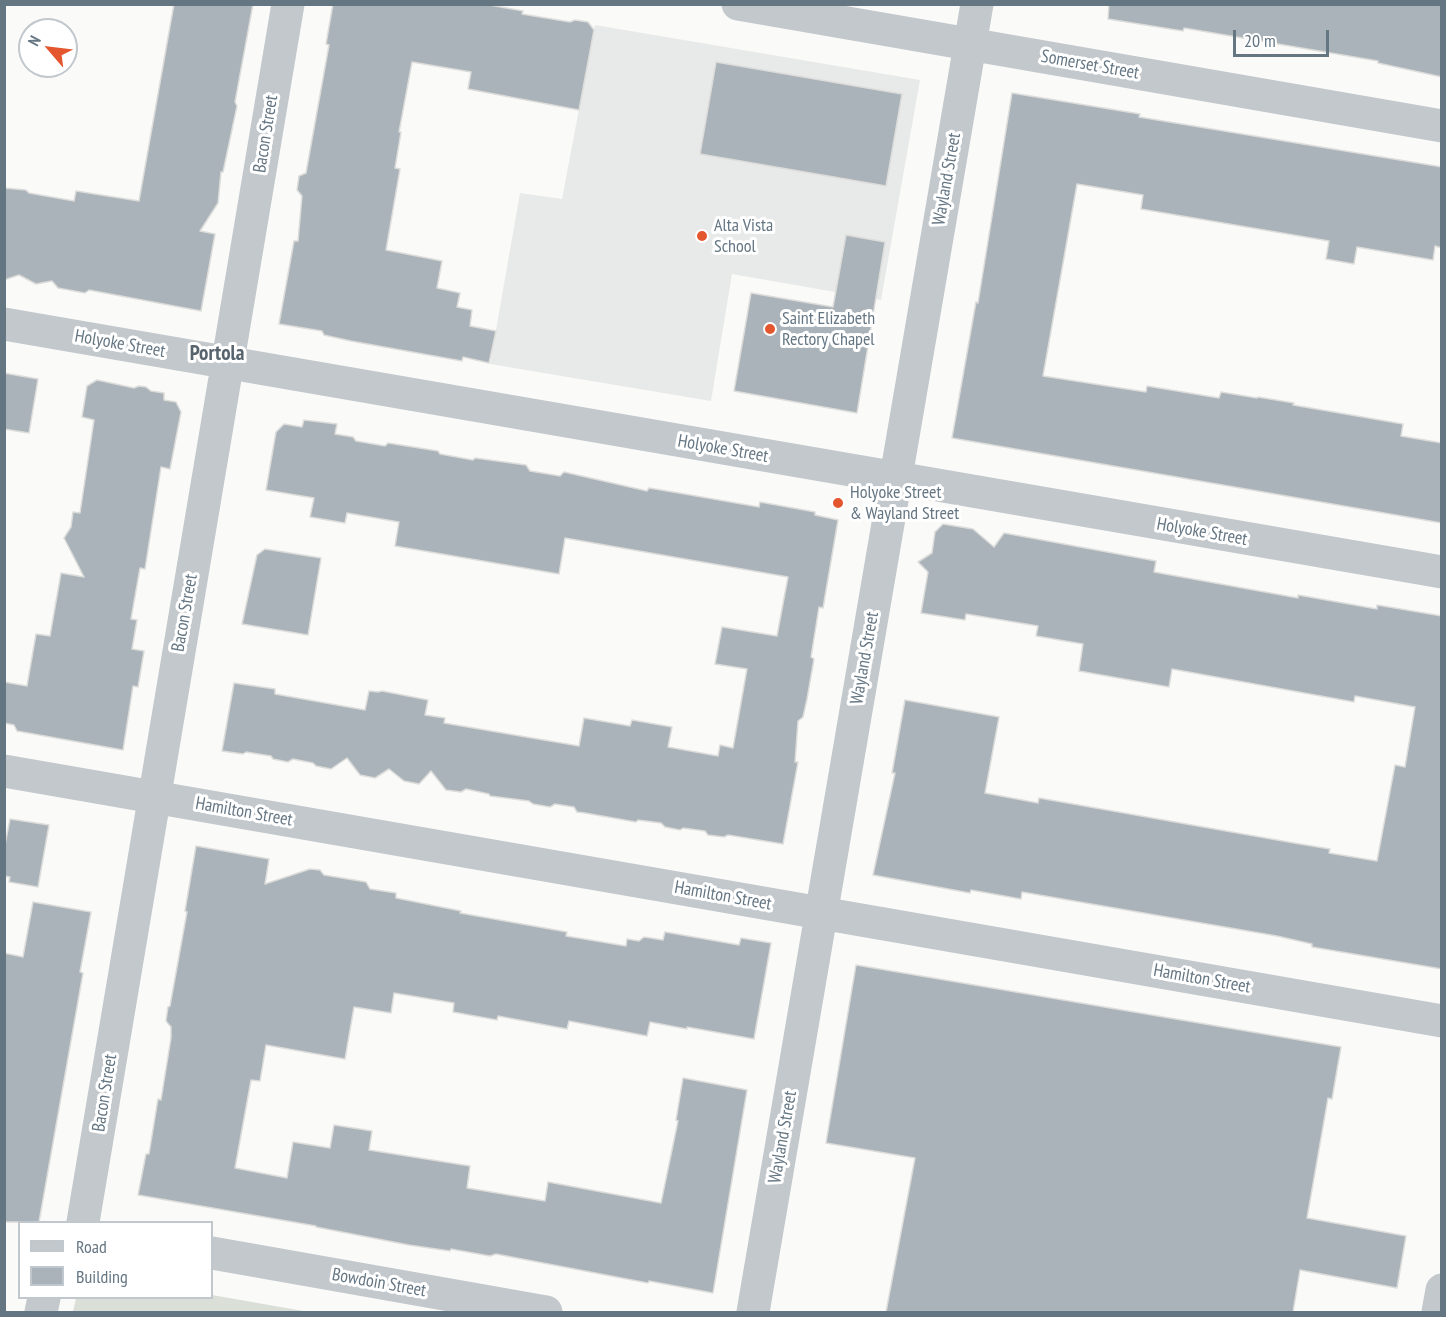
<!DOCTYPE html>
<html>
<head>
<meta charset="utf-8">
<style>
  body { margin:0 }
  #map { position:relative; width:1446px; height:1317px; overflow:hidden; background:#fafaf8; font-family:"PT Sans Narrow",sans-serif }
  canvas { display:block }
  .frame { position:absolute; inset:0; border:6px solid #657683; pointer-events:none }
  .legend { position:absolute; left:18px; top:1221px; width:195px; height:78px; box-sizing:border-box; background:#fff; border:2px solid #c1c8cd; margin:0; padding:8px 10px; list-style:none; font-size:18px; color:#657683 }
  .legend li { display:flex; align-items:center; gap:12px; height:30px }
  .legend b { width:30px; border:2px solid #c1c8cd }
  .north { position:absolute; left:18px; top:18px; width:60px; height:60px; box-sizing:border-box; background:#fff; border:2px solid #c1c8cd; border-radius:50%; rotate:298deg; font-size:16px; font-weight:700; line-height:24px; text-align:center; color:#657683 }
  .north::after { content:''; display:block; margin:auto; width:21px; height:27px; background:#e4572e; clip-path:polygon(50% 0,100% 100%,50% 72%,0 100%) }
  .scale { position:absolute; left:1233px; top:30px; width:96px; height:27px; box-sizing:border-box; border:3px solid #657683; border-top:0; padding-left:8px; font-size:18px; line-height:21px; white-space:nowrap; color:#657683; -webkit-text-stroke:4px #fff; paint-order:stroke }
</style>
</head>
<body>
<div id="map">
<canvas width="1446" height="1317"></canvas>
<div class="frame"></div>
<ul class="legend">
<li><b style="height:8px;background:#c3c8cc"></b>Road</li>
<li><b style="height:16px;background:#aab3b9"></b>Building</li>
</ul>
<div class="north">N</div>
<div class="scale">20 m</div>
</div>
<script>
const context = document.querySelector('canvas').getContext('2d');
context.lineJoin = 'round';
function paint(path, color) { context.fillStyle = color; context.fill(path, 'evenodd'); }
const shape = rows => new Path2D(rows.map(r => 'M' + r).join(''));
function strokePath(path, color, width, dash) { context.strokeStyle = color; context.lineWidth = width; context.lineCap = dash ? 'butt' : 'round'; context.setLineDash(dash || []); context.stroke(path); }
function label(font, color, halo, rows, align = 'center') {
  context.font = font + ' "PT Sans Narrow",sans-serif'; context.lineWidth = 6; context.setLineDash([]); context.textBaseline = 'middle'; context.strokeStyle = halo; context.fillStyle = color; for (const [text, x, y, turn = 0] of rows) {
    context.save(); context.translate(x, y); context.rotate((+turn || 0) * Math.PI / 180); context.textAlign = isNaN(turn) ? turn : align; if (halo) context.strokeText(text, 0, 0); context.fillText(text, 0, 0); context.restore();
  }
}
const built = shape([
  [595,25,920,80,881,300,732,274,711,401,490,364,520,193,562,199]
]);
const green = shape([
  [212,1295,309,1312,73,1312,76,1298,212,1298]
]);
const building = shape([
  [174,4,253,4,235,102,237,106,223,172,221,172,218,203,200,231,215,234,201,311,89,290,85,293,58,288,52,281,36,284,19,275,4,280,4,188,26,190,29,193,74,201,76,191,139,201,174,4],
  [333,4,484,4,523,11,522,14,570,22,575,20,588,22,594,30,579,110,468,89,471,72,412,62,399,132,401,132,395,168,400,169,386,250,442,261,437,288,460,293,457,307,472,310,470,326,496,331,489,363,463,357,462,361,351,341,324,335,322,331,279,324,294,241,298,241,302,196,297,190,299,176,306,173,329,45,326,44,333,4],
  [1109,4,1442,4,1442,77,1378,63,1378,61,1184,28,1183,31,1108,19,1109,4],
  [716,62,902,94,886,186,700,154,716,62],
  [1012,93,1140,114,1139,117,1442,167,1442,248,1435,246,1433,260,1357,247,1354,264,1326,259,1329,241,1141,209,1143,195,1077,184,1043,376,1146,392,1147,386,1219,398,1221,392,1257,398,1258,397,1294,403,1293,405,1403,424,1401,436,1442,443,1442,523,952,438,976,302,978,303,1012,93],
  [846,235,885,242,857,413,734,391,751,293,833,307,846,235],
  [4,373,38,379,29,433,4,429,4,373],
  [97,380,134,388,139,386,146,387,151,391,164,393,164,400,176,402,181,412,170,469,161,467,145,569,140,568,131,619,137,620,132,649,144,651,138,687,133,686,123,750,17,731,14,725,4,723,4,682,27,686,36,634,50,636,61,573,84,577,64,538,71,527,73,512,80,513,94,420,82,417,87,386,97,380],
  [304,420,337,424,335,434,353,437,356,441,385,446,388,443,438,451,440,454,473,460,475,458,526,465,530,471,560,476,564,472,647,491,649,488,673,492,759,507,760,502,815,512,815,515,838,520,823,608,819,607,811,657,814,659,807,699,803,717,798,721,795,762,798,762,783,844,728,835,724,837,708,835,705,831,683,828,680,830,665,827,661,823,638,820,636,822,585,813,577,812,574,807,555,804,550,807,533,804,529,801,490,796,489,794,466,789,461,792,446,790,431,771,419,784,404,781,389,769,375,778,360,775,347,758,331,769,316,766,313,763,293,759,288,762,273,759,271,756,246,752,243,754,222,751,234,683,275,689,275,694,365,710,369,691,378,692,382,691,428,700,425,715,445,718,444,723,579,746,584,718,630,726,632,720,672,727,668,747,718,756,720,745,733,748,747,669,715,664,722,627,777,636,788,577,565,538,559,574,395,546,399,522,347,513,345,523,310,517,314,498,266,490,276,432,284,424,302,427,304,420],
  [943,524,973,529,994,547,1004,533,1156,561,1154,572,1298,598,1298,595,1377,609,1377,605,1442,616,1442,969,1312,947,1312,944,1277,936,1022,892,1021,899,971,890,970,893,873,875,895,773,892,773,905,700,999,717,985,793,1038,803,1039,798,1294,843,1330,849,1329,853,1377,861,1395,765,1405,767,1415,707,1355,696,1354,702,1172,669,1169,687,1079,671,1083,644,1036,636,1038,626,966,614,965,620,921,613,928,572,918,562,932,553,935,532,943,524],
  [265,549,321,558,308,635,242,624,257,555,265,549],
  [10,819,49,825,38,887,9,882,10,877,4,876,4,850,10,819],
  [196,846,269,859,265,884,310,869,320,870,324,875,366,882,370,889,396,893,396,898,461,911,460,913,567,932,566,936,626,946,627,939,639,941,644,937,663,940,665,932,739,945,741,938,771,943,754,1039,687,1027,687,1029,650,1022,647,1036,569,1021,567,1029,498,1016,497,1020,453,1012,454,1003,394,993,391,1013,354,1007,345,1059,266,1045,260,1081,251,1080,235,1168,287,1178,293,1142,330,1148,334,1125,372,1131,369,1150,470,1166,467,1188,545,1201,548,1182,661,1203,678,1121,676,1120,683,1078,747,1090,713,1293,649,1281,648,1283,496,1254,490,1256,451,1249,450,1251,409,1245,316,1227,316,1226,138,1195,146,1154,149,1154,158,1099,161,1100,171,1038,171,1027,166,1021,168,1007,170,1006,187,912,185,911,196,846],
  [33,902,91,912,80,972,83,973,39,1222,4,1222,4,953,23,957,33,902],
  [856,965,1341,1047,1332,1099,1328,1098,1307,1218,1406,1236,1397,1288,1300,1270,1293,1312,886,1312,915,1158,826,1143,856,965]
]);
const minor = shape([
  [738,4,1442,126],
  [4,324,1442,572],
  [4,771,1442,1021],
  [83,1222,288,4],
  [212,1253,546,1312],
  [41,1312,44,1298],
  [753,1312,977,4],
  [1438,1312,1442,1290]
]);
const markers = [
  [702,236,6,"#e4572e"],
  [770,329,6,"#e4572e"],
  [838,503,6,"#e4572e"]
];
const streetNames = [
  ["Somerset Street",1090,65,10],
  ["Bacon Street",266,134,-81],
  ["Wayland Street",947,179,-80],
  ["Holyoke Street",120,344,10],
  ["Holyoke Street",723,449,10],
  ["Holyoke Street",1202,532,10],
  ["Bacon Street",185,613,-80],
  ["Wayland Street",865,658,-80],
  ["Hamilton Street",244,812,10],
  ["Hamilton Street",723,896,10],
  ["Hamilton Street",1202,979,10],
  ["Bacon Street",105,1093,-81],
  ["Wayland Street",783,1137,-80],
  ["Bowdoin Street",379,1283,10]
];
const poiNames = [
  ["Alta Vista",714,226],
  ["School",714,247],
  ["Saint Elizabeth",782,319],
  ["Rectory Chapel",782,340],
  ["Holyoke Street",850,493],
  ["& Wayland Street",850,514]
];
const quarterNames = [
  ["Portola",217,354]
];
paint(built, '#e8e9e9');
paint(green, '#dadfd7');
paint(building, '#aab3b9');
strokePath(building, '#dcdcda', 1.5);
strokePath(minor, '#c3c8cc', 33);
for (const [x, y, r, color] of markers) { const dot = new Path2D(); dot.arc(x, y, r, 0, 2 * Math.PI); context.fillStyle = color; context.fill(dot); strokePath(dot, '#fff', 2); }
label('18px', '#657683', '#fff', streetNames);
label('18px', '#657683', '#fff', poiNames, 'left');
label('bold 21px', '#57646e', '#fff', quarterNames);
</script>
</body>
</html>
